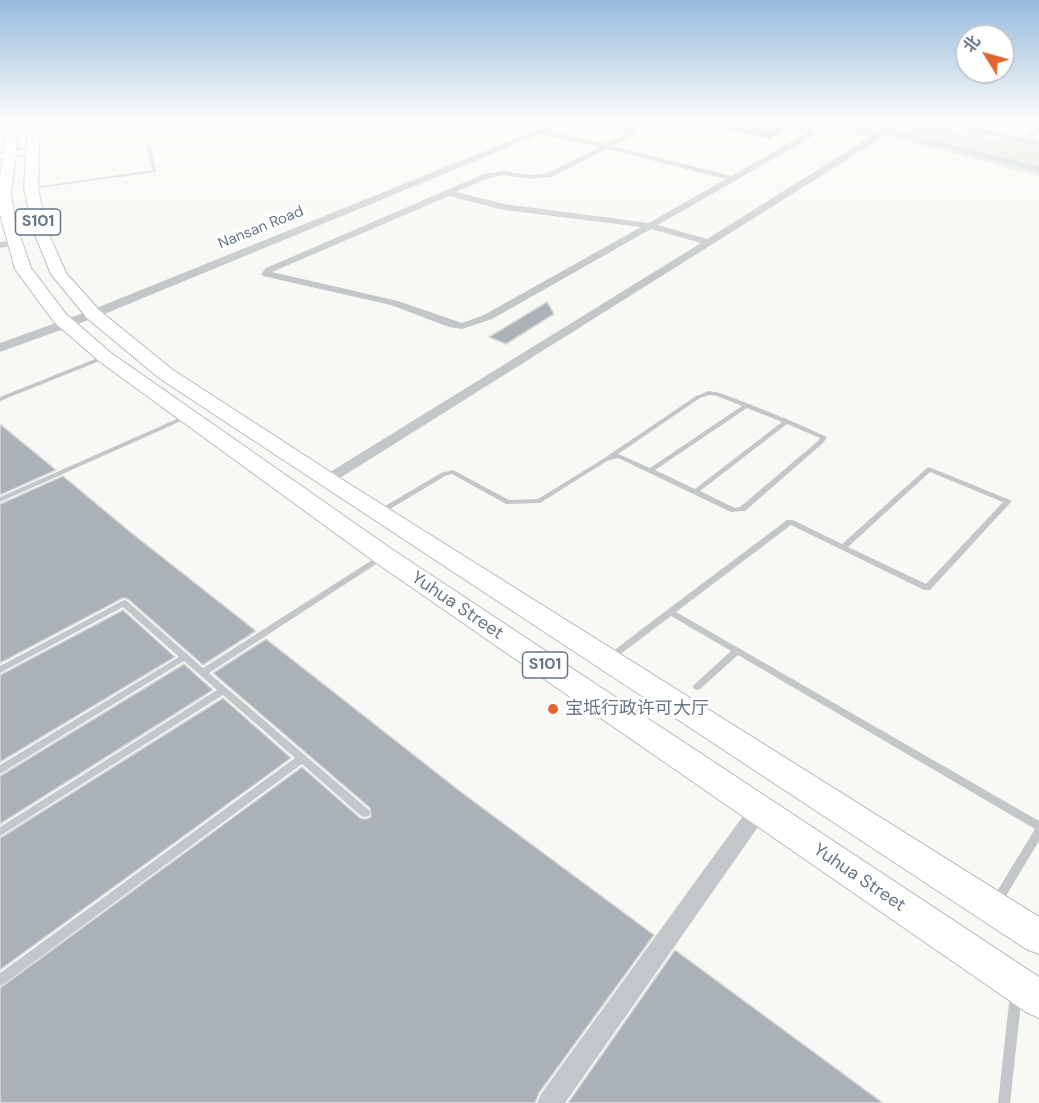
<!DOCTYPE html>
<html>
<head>
<meta charset="utf-8">
<style>
  body { margin:0 }
  #map { position:relative; width:1039px; height:1103px; overflow:hidden; background:#f8f8f5; font-family:"DM Sans","Noto Sans SC",sans-serif }
  canvas { display:block }
  .north { position:absolute; left:955px; top:24px; width:60px; height:60px; box-sizing:border-box; background:#fff; border:2px solid #c2c8cf; border-radius:50%; rotate:307deg; font-size:16px; font-weight:700; line-height:24px; text-align:center; color:#677686 }
  .north::after { content:''; display:block; margin:auto; width:21px; height:27px; background:#e1652c; clip-path:polygon(50% 0,100% 100%,50% 72%,0 100%) }
</style>
</head>
<body>
<div id="map">
<canvas width="1039" height="1103"></canvas>
<div class="north">北</div>
</div>
<script>
const context = document.querySelector('canvas').getContext('2d');
context.lineJoin = 'round';
function paint(path, color) { context.fillStyle = color; context.fill(path, 'evenodd'); }
const shape = rows => new Path2D(rows.map(r => 'M' + r).join(''));
function strokePath(path, color, width, dash) { context.strokeStyle = color; context.lineWidth = width; context.lineCap = dash ? 'butt' : 'round'; context.setLineDash(dash || []); context.stroke(path); }
function label(font, color, halo, rows, align = 'center') {
  context.font = font + ' "DM Sans","Noto Sans SC",sans-serif'; context.lineWidth = 6; context.setLineDash([]); context.textBaseline = 'middle'; context.strokeStyle = halo; context.fillStyle = color; for (const [text, x, y, turn = 0] of rows) {
    context.save(); context.translate(x, y); context.rotate((+turn || 0) * Math.PI / 180); context.textAlign = isNaN(turn) ? turn : align; if (halo) context.strokeText(text, 0, 0); context.fillText(text, 0, 0); context.restore();
  }
}
const green = shape([
  [800,122,890,122,886,125,890,126,868,138],
  [924,124,1039,147,1039,176,886,136,899,128,907,130,916,125]
]);
const water = shape([
  [895,131,1039,166,1039,172,889,134]
]);
const building = shape([
  [726,122,766,122,787,129,769,139,725,129,726,122],
  [547,302,554,314,506,344,489,337,547,302],
  [0,424,56,470,0,495,0,424],
  [63,476,129,531,256,631,203,665,128,599,123,598,0,663,0,504,63,476],
  [123,610,175,657,0,762,0,675,123,610],
  [266,639,461,792,654,935,539,1093,535,1103,0,1103,0,988,302,767,360,818,366,819,371,817,370,808,213,673,266,639],
  [184,664,213,690,0,824,0,776,184,664],
  [223,698,291,758,0,970,0,838,223,698],
  [675,950,883,1103,568,1103,675,950]
]);
const service = shape([
  [149,147,151,148,156,172,31,189,29,188,153,170,147,148,149,147],
  [105,355,108,357,107,358,0,401,0,397,105,355],
  [709,391,720,393,749,404,789,420,827,437,823,443,745,511,742,511,731,512,618,458,607,461,540,503,506,504,452,474,445,476,382,514,376,514,375,512,441,473,453,470,509,500,538,499,603,459,696,396,709,391],
  [710,395,717,396,742,406,650,468,621,455,618,454,700,398,710,395],
  [747,408,782,422,695,489,655,470,747,408],
  [787,424,820,438,818,441,740,507,735,508,700,491,787,424],
  [186,415,188,416,188,418,0,502,0,497,186,415],
  [929,467,1010,500,1012,501,930,590,924,590,791,525,676,612,1039,821,1039,841,1001,904,997,906,993,904,992,901,993,898,1035,829,738,655,700,689,697,690,694,689,693,687,694,685,731,651,671,616,614,659,608,659,607,657,608,655,667,610,787,520,793,520,842,544,927,468,929,467],
  [930,472,1003,502,926,584,848,547,930,472],
  [380,555,383,555,387,557,209,673,369,810,370,813,369,816,365,817,361,816,302,764,4,984,0,986,0,973,295,758,223,695,0,836,0,827,217,690,184,661,0,774,0,765,179,657,123,607,0,673,0,666,124,600,127,601,203,668,380,555],
  [1016,988,1020,990,1022,994,1010,1103,998,1103,1010,994,1012,990,1016,988]
]);
const minor = shape([
  [614,122,621,122,630,126,636,134,613,146,732,176,806,133,773,122,785,122,815,131,815,135,658,225,707,239,878,132,898,122,907,122,332,483,322,483,320,480,322,477,701,243,651,229,492,319,462,329,449,327,391,305,263,276,261,274,266,268,484,174,503,171,531,175,547,173,600,147,540,134,540,130,606,144,628,133,624,130,614,127,614,122],
  [607,149,726,179,649,223,504,204,456,192,489,178,503,175,531,179,552,177,607,149],
  [449,196,504,210,641,227,484,315,462,323,398,301,272,272,449,196],
  [1036,127,1039,127,1039,133,1031,140,1025,140,1025,136,1036,127],
  [14,240,17,241,17,245,0,248,0,242,14,240],
  [758,803,765,805,768,811,765,817,565,1103,537,1103,541,1094,751,805,758,803]
]);
const tertiary = shape([
  [557,122,570,122,97,317,0,352,0,343,89,311,557,122],
  [932,122,950,122,1039,141,1039,147,932,122]
]);
const secondary = shape([
  [31,148,36,151,35,153,0,159,0,153,31,148]
]);
const primary = shape([
  [8,122,20,122,11,193,15,221,31,268,66,314,111,353,393,550,1039,977,1039,1018,1026,1012,375,562,99,361,54,322,15,269,0,214,0,176,8,122],
  [28,122,40,122,38,188,47,230,66,273,99,310,173,370,335,475,1039,917,1039,954,1026,949,159,378,87,318,51,274,33,230,24,188,28,122]
]);
const markers = [
  [553,709,6,"#e1652c"]
];
const farStreetnames = [
  ["Nansan Road",261,228,-22]
];
const shields = [
  [38,222,45],
  [545,665,45]
];
const shieldNames = [
  ["S101",38,222],
  ["S101",545,665]
];
const streetNames = [
  ["Yuhua Street",457,606,34],
  ["Yuhua Street",859,878,34]
];
const poiNames = [
  ["宝坻行政许可大厅",565,709]
];
paint(green, '#d9dfd6');
paint(water, '#bdc7cc');
paint(building, '#aab2b8');
strokePath(building, '#d9d9d7', 1.5);
strokePath(secondary, '#b8bcc1', 2);
strokePath(primary, '#b6babe', 2);
paint(service, '#c3c7ca');
paint(minor, '#c3c7ca');
paint(tertiary, '#c3c7ca');
paint(secondary, '#fff');
paint(primary, '#fff');
const sky = context.createLinearGradient(0, 0, 0, 277);
sky.addColorStop(0, '#97bcdd');
sky.addColorStop(0.44, '#fcfcfa');
sky.addColorStop(1, '#fcfcfa00');
context.fillStyle = sky;
context.fillRect(0, 0, 1039, 277);
for (const [x, y, r, color] of markers) { const dot = new Path2D(); dot.arc(x, y, r, 0, 2 * Math.PI); context.fillStyle = color; context.fill(dot); strokePath(dot, '#fff', 2); }
label('15px', '#677686', '#fff', farStreetnames);
for (const [x, y, w] of shields) { const box = new Path2D(); box.roundRect(x - w / 2, y - 13, w, 26, 4.5); context.fillStyle = '#fff'; context.fill(box); strokePath(box, '#677686', 1.5); }
label('bold 16px', '#677686', null, shieldNames);
label('18px', '#677686', '#fff', streetNames);
label('18px', '#677686', '#fff', poiNames, 'left');
</script>
</body>
</html>
